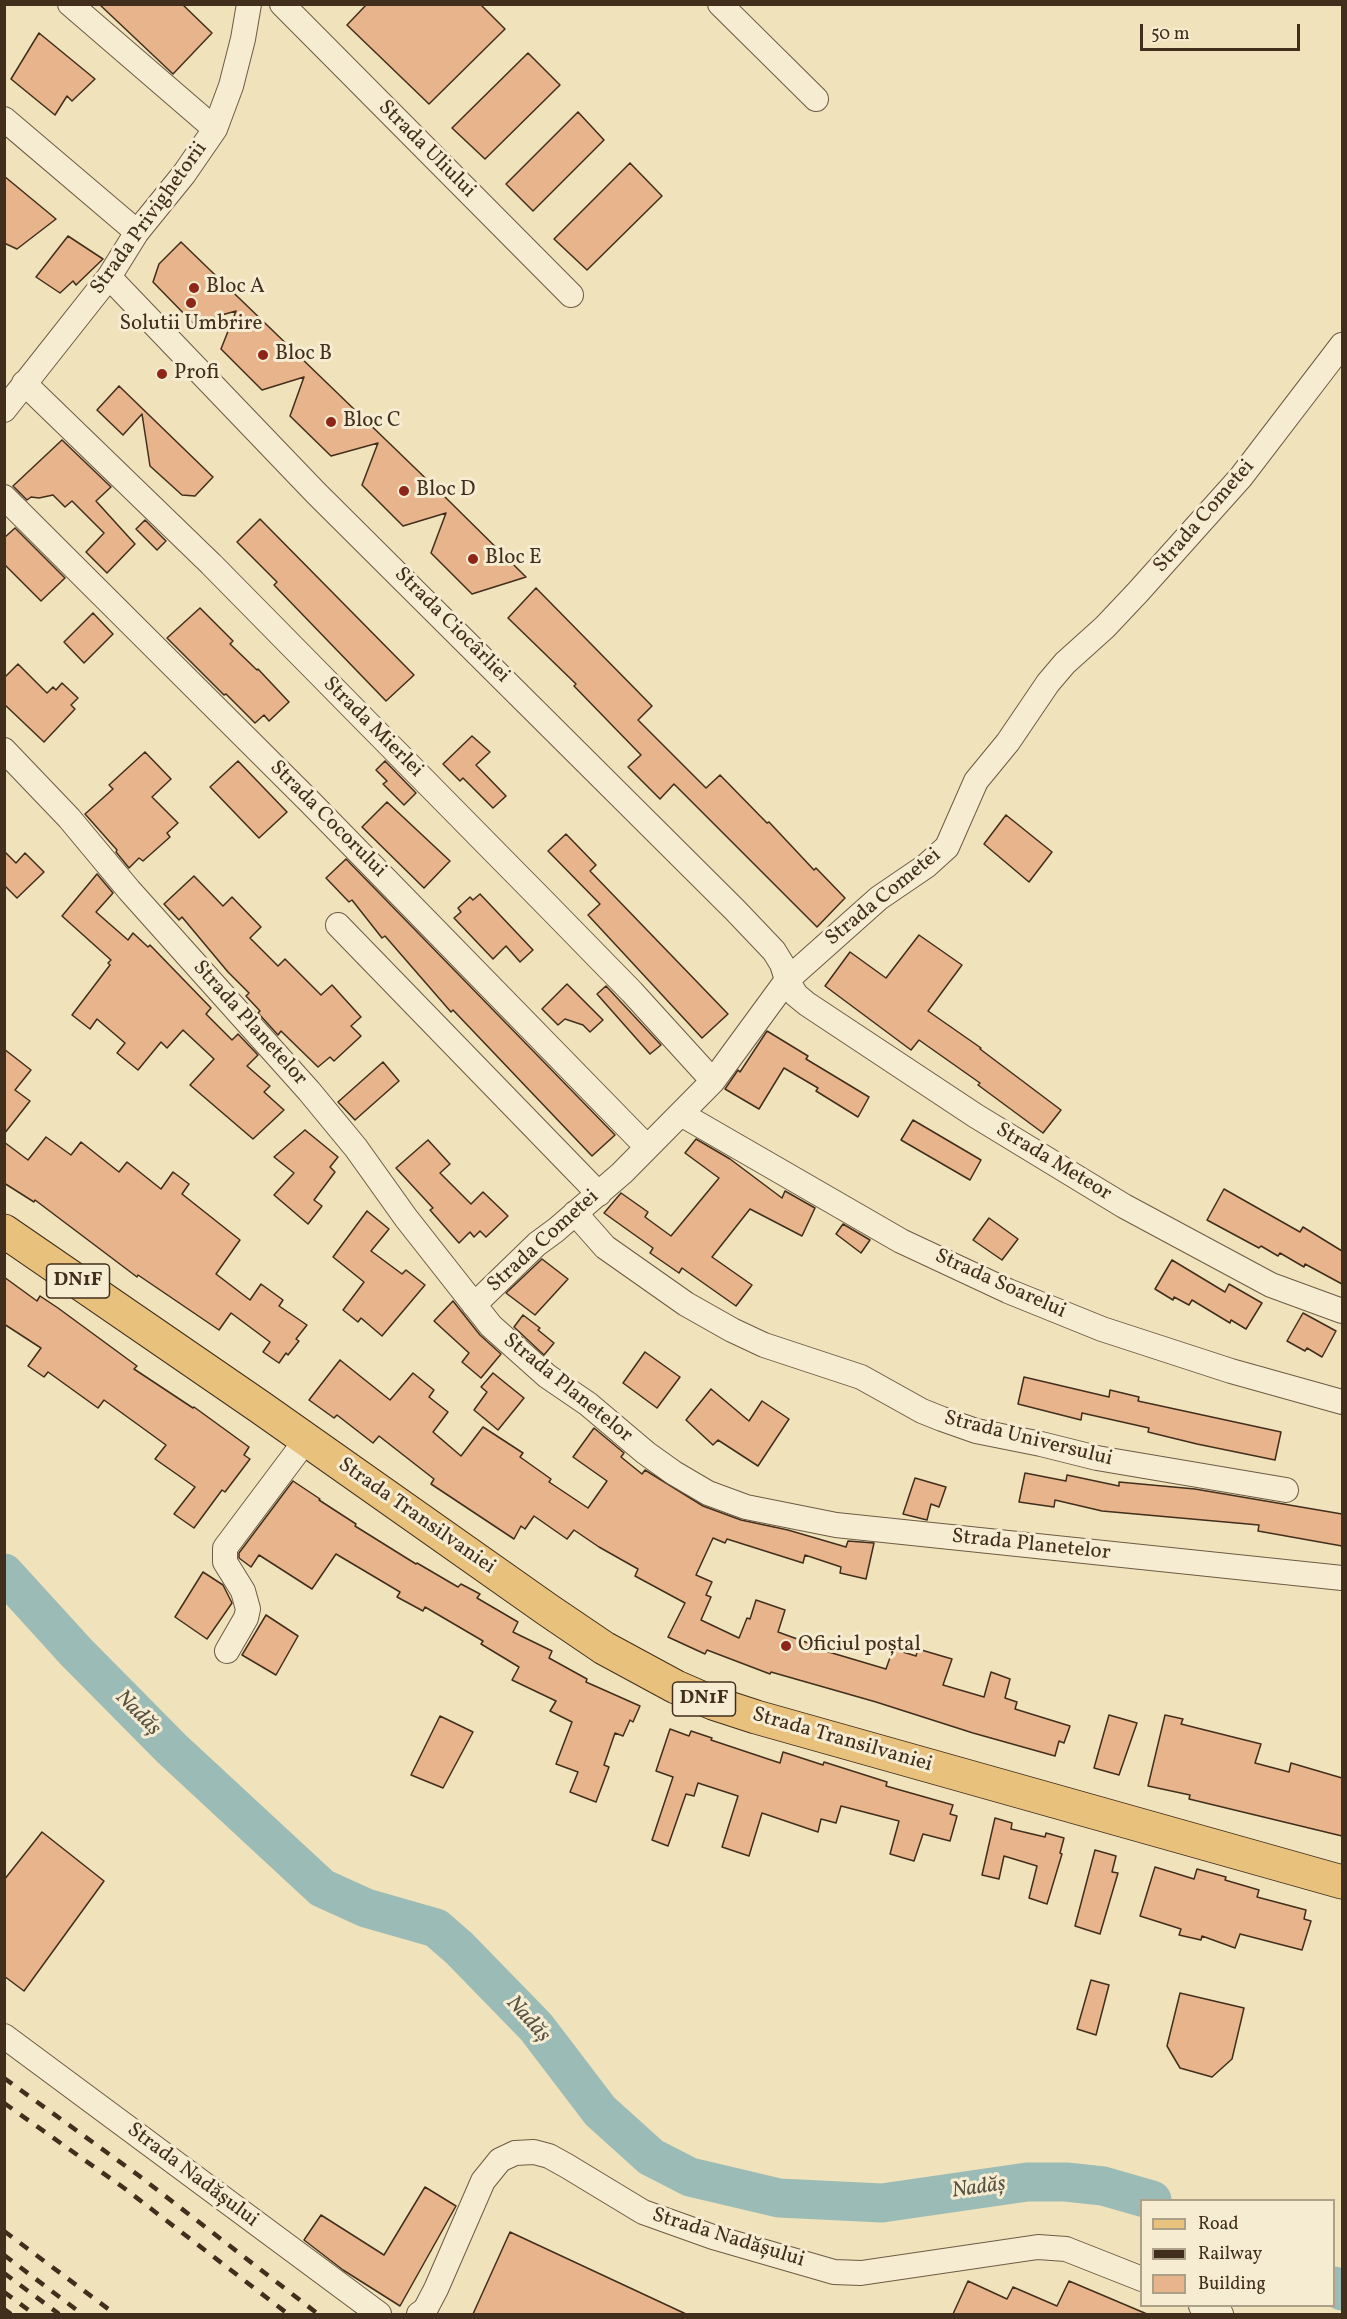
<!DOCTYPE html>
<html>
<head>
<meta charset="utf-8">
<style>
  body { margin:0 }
  #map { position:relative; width:1347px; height:2319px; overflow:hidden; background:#f0e2ba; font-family:Vollkorn,serif }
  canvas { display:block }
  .frame { position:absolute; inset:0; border:6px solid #412e1c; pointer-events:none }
  .legend { position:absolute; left:1140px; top:2199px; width:195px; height:108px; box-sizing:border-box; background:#f5ecd2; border:2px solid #ada089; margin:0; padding:8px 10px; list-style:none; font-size:18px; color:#412e1c }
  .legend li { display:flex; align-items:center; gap:12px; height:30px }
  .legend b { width:30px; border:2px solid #ada089 }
  .scale { position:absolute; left:1140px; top:24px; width:160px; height:27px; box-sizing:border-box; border:3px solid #412e1c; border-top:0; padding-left:8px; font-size:18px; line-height:21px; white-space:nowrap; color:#412e1c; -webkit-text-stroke:4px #f5ecd2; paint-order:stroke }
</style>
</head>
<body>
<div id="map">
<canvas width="1347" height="2319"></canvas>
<div class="frame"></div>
<ul class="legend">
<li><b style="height:8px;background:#e8c17d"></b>Road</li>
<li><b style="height:8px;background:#412e1c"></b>Railway</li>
<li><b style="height:16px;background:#e8b48b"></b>Building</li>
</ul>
<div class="scale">50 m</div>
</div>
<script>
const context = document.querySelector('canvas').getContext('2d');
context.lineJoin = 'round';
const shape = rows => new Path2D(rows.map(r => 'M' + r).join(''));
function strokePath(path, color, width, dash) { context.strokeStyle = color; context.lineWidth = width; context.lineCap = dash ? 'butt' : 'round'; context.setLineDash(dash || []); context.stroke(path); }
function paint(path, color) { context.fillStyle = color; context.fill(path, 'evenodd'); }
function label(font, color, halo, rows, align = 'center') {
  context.font = font + ' Vollkorn,serif'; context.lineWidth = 6; context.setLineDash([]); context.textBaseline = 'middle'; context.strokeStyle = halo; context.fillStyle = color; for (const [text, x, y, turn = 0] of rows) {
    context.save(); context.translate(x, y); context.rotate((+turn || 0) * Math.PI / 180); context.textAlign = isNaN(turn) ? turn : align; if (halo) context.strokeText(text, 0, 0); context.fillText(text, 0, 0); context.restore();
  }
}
const river = shape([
  [4,1573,76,1652,172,1749,322,1888,366,1908,436,1928,459,1948,536,2027,600,2111,651,2157,690,2177,779,2198,882,2203,1027,2182,1066,2182,1103,2186,1152,2200],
  [1334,2286,1342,2291]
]);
const building = shape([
  [99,4,182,4,212,33,173,74,99,4],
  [367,4,480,4,505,29,429,104,347,25,367,4],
  [39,33,95,79,72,101,67,96,55,115,11,79,39,33],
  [528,53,560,85,485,159,452,128,528,53],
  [578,112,604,140,533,211,506,184,578,112],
  [630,163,662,196,587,270,554,239,630,163],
  [4,176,56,219,17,249,4,243,4,176],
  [68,236,103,259,76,285,73,281,60,293,36,277,68,236],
  [181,242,445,497,526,577,472,594,431,553,446,513,403,526,362,485,378,443,331,456,290,416,304,377,262,390,221,349,236,311,193,323,153,282,159,264,181,242],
  [119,386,213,477,195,496,182,495,150,466,142,414,123,435,97,410,119,386],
  [62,440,111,487,96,501,135,544,107,573,86,552,104,533,72,501,65,507,53,495,39,498,31,497,27,500,13,486,62,440],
  [260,519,414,675,386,701,274,585,277,582,237,542,260,519],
  [145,520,166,541,157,550,136,529,145,520],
  [15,528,65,578,41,601,4,564,4,538,15,528],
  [536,588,652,706,638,720,706,788,720,775,767,823,769,822,814,870,816,868,845,898,817,927,674,784,660,799,628,767,641,755,574,686,576,684,508,618,536,588],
  [200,608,233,641,230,644,257,670,258,669,289,702,269,721,264,715,255,723,226,694,224,695,167,638,200,608],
  [93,613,113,634,84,663,64,642,93,613],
  [18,664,47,693,53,687,56,690,62,683,78,698,71,705,75,709,44,742,4,704,4,678,18,664],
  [472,736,490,752,476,765,506,796,493,808,463,778,460,781,443,764,472,736],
  [145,752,171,779,152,797,178,823,167,833,170,837,143,861,139,858,129,868,116,852,117,850,85,814,113,789,109,785,145,752],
  [238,761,287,812,259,838,210,787,238,761],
  [385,761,416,793,404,805,383,784,387,781,376,770,385,761],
  [387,802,450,861,424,888,362,827,387,802],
  [1006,815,1052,852,1029,882,984,844,1006,815],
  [566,834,596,865,590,871,728,1014,702,1038,588,915,600,904,548,851,566,834],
  [4,851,16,863,25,853,44,872,17,898,4,885,4,851],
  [346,859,615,1135,592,1156,453,1010,451,1012,385,936,382,938,352,900,349,902,326,878,346,859],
  [97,874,113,893,96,912,128,940,133,933,148,947,150,945,211,1008,206,1014,232,1040,238,1034,258,1055,247,1066,270,1086,264,1092,284,1110,253,1139,190,1085,214,1059,183,1030,167,1048,161,1042,138,1070,117,1053,125,1043,97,1019,90,1029,72,1015,110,965,108,963,111,960,62,916,97,874],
  [194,876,223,906,232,897,261,927,250,938,278,966,285,959,321,995,332,985,361,1017,351,1026,361,1036,334,1061,330,1057,318,1067,281,1031,278,1035,258,1013,260,1011,246,996,249,993,228,972,182,917,179,920,164,904,194,876],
  [480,894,533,950,520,962,506,946,493,959,454,918,461,912,458,908,470,897,473,900,480,894],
  [919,935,962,965,928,1011,981,1048,980,1049,1061,1110,1043,1133,978,1085,980,1083,919,1040,911,1050,825,986,850,952,886,978,919,935],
  [567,984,603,1020,590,1032,583,1025,565,1019,558,1025,542,1009,567,984],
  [606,986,661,1045,650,1054,597,994,606,986],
  [767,1031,808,1056,806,1059,869,1097,858,1117,816,1091,818,1088,784,1068,759,1109,725,1089,738,1070,740,1072,767,1031],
  [4,1049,31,1070,15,1090,30,1101,4,1134,4,1049],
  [383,1062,399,1081,355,1120,338,1102,383,1062],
  [913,1120,981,1160,970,1180,901,1140,913,1120],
  [305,1130,338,1157,330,1167,335,1172,314,1200,322,1206,308,1224,274,1195,294,1173,274,1157,305,1130],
  [46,1137,71,1155,81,1142,119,1172,127,1162,161,1189,173,1172,189,1184,182,1194,240,1240,216,1274,250,1300,261,1284,283,1300,279,1306,307,1325,296,1339,299,1341,288,1355,286,1353,279,1363,263,1352,270,1342,231,1313,219,1330,138,1275,137,1277,35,1200,34,1202,4,1183,4,1142,28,1160,46,1137],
  [696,1139,730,1159,782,1198,785,1191,815,1208,802,1236,750,1209,712,1257,752,1285,736,1306,682,1268,679,1273,650,1253,653,1248,604,1213,621,1193,648,1212,645,1217,671,1236,719,1178,685,1153,696,1139],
  [428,1140,450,1164,440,1173,471,1204,483,1192,508,1216,486,1237,480,1231,474,1237,470,1232,459,1243,430,1210,433,1208,396,1168,428,1140],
  [1224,1189,1300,1232,1303,1227,1342,1251,1342,1284,1305,1264,1304,1267,1280,1253,1278,1256,1261,1246,1259,1248,1207,1220,1224,1189],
  [367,1211,389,1229,371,1251,402,1274,406,1270,425,1285,382,1336,361,1318,358,1322,343,1310,364,1282,333,1257,367,1211],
  [989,1218,1018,1239,1002,1260,973,1240,989,1218],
  [843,1224,870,1240,861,1253,836,1234,843,1224],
  [542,1259,568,1279,535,1315,506,1293,542,1259],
  [1172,1260,1225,1292,1229,1284,1262,1303,1246,1329,1231,1320,1230,1323,1192,1300,1189,1305,1174,1297,1173,1300,1155,1289,1172,1260],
  [4,1277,37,1301,40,1296,58,1308,137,1366,134,1369,193,1408,194,1407,249,1447,244,1455,250,1459,225,1492,222,1490,194,1528,174,1514,195,1487,155,1459,166,1445,104,1400,98,1408,48,1372,44,1377,28,1366,41,1348,4,1324,4,1277],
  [453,1301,480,1335,501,1354,481,1378,462,1362,469,1353,434,1321,453,1301],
  [1303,1313,1336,1331,1322,1357,1307,1348,1305,1351,1287,1341,1303,1313],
  [523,1315,540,1328,538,1330,554,1343,544,1355,514,1327,523,1315],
  [645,1352,680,1377,657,1408,623,1383,645,1352],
  [340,1360,390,1400,413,1373,434,1390,429,1397,448,1412,433,1432,461,1456,483,1427,523,1453,520,1457,551,1479,549,1482,588,1508,607,1481,573,1457,594,1428,624,1453,621,1457,642,1474,645,1470,703,1506,741,1520,788,1530,846,1547,848,1541,874,1543,866,1579,840,1573,841,1567,805,1555,803,1563,727,1539,725,1543,713,1538,696,1575,712,1582,706,1595,711,1597,701,1620,739,1638,747,1618,750,1619,756,1600,785,1610,778,1632,822,1648,822,1650,886,1669,893,1649,916,1656,918,1649,952,1659,943,1685,984,1697,991,1672,1010,1679,1005,1698,1017,1702,1015,1709,1070,1726,1064,1743,1059,1741,1055,1756,973,1733,876,1702,771,1672,770,1674,707,1650,705,1654,668,1637,685,1603,635,1576,638,1569,599,1547,574,1530,567,1539,534,1516,525,1529,521,1526,514,1539,431,1484,434,1479,379,1436,373,1443,337,1415,334,1418,309,1400,340,1360],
  [493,1373,524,1398,498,1430,474,1410,487,1392,481,1387,493,1373],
  [1024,1377,1109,1397,1110,1390,1139,1397,1138,1401,1281,1432,1275,1460,1197,1444,1148,1432,1149,1428,1082,1413,1081,1420,1018,1404,1024,1377],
  [711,1389,749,1421,762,1401,789,1419,758,1466,718,1440,713,1445,686,1420,711,1389],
  [1025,1473,1066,1481,1067,1475,1119,1486,1119,1482,1195,1489,1342,1514,1342,1546,1258,1531,1259,1525,1102,1511,1055,1500,1054,1507,1019,1502,1025,1473],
  [915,1478,946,1487,939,1507,931,1504,927,1520,903,1514,915,1478],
  [293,1481,320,1499,319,1500,356,1524,355,1526,416,1564,417,1563,458,1587,461,1584,480,1594,477,1598,518,1622,513,1632,552,1651,549,1658,587,1679,586,1682,640,1706,633,1722,630,1720,623,1736,615,1733,604,1765,609,1767,596,1802,570,1792,578,1772,556,1764,572,1722,550,1711,556,1701,512,1680,519,1667,481,1644,483,1641,425,1607,423,1611,397,1597,400,1592,336,1554,312,1589,259,1555,251,1567,239,1558,239,1553,293,1481],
  [203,1572,223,1585,232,1603,207,1639,175,1617,203,1572],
  [266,1615,298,1636,276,1675,242,1655,266,1615],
  [1109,1715,1137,1723,1119,1775,1094,1768,1109,1715],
  [1165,1715,1183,1719,1181,1724,1261,1744,1255,1763,1289,1772,1291,1763,1342,1778,1342,1836,1189,1799,1190,1795,1148,1786,1165,1715],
  [440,1716,473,1732,443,1788,411,1775,440,1716],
  [670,1729,689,1736,691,1731,712,1738,711,1740,780,1763,783,1752,823,1765,824,1762,887,1782,886,1786,953,1805,950,1814,957,1816,950,1841,923,1834,914,1861,890,1854,899,1821,841,1806,836,1823,821,1819,818,1832,762,1813,749,1856,722,1847,738,1796,698,1783,694,1796,686,1794,668,1846,652,1840,673,1777,656,1771,670,1729],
  [995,1818,1012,1823,1011,1829,1045,1837,1046,1833,1064,1838,1060,1853,1062,1854,1047,1904,1029,1898,1037,1866,1004,1856,999,1879,982,1875,995,1818],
  [42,1832,104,1881,24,1991,4,1976,4,1880,42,1832],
  [1095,1850,1116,1856,1112,1872,1118,1873,1100,1934,1075,1926,1095,1850],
  [1155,1867,1194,1879,1197,1869,1226,1877,1225,1880,1259,1890,1257,1897,1306,1910,1304,1919,1311,1921,1302,1950,1240,1934,1235,1948,1202,1936,1201,1940,1179,1935,1181,1929,1140,1916,1155,1867],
  [1091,1980,1109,1985,1096,2035,1077,2029,1091,1980],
  [1180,1993,1244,2008,1232,2059,1212,2077,1180,2068,1167,2046,1180,1993],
  [425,2187,456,2206,400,2306,343,2270,304,2240,321,2215,384,2255,425,2187],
  [510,2232,686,2314,473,2314,510,2232],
  [968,2281,1007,2299,1013,2287,1057,2306,1069,2281,1147,2314,953,2314,968,2281]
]);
const street = shape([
  [70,4,215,129],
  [282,4,571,295],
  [720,4,816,99],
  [4,119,137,232],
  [109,277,316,493,735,910,774,951,782,964,787,980,796,995,807,1004,976,1116,1124,1206,1271,1285,1342,1311],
  [24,383,211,564,548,906,632,992,713,1081],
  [4,410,109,277,137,232,184,174,215,129,231,86,243,39,249,4],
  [4,497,311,803,647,1147],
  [4,750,69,818,129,890,309,1091,356,1148,406,1218,491,1326,547,1376,588,1404,646,1453,674,1473,708,1493,746,1507,836,1525,1342,1578],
  [338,925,599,1194],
  [681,1114,901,1241,1008,1291,1102,1329,1231,1371,1342,1402],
  [575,1213,605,1247,686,1304,732,1330,764,1345,861,1377,922,1411,942,1419,976,1431,1041,1444,1097,1458,1286,1490],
  [474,1305,537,1244,556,1230,622,1173,713,1081,787,980,879,898,926,866,947,847,976,781,1008,742,1048,683,1065,663,1105,627,1138,592,1241,477,1342,345],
  [227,1651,246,1618,248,1609,243,1591,225,1562,225,1548,306,1440],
  [4,2036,379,2314],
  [1201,2306,1221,2314],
  [419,2314,425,2310,436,2289,483,2181,500,2160,515,2153,534,2152,549,2156,567,2166,643,2212,713,2237,834,2272,861,2273,1038,2247,1066,2249,1142,2279]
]);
const primary = shape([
  [4,1231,260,1407,548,1610,604,1648,676,1687,713,1703,756,1717,1342,1882]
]);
const rail = shape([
  [4,2078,138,2175,318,2314],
  [4,2103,124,2188,288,2314],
  [4,2231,115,2314],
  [4,2255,82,2314],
  [4,2273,59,2314],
  [4,2292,34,2314],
  [4,2309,11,2314]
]);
const markers = [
  [194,288,6,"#8f2418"],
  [191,303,6,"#8f2418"],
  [263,355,6,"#8f2418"],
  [162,374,6,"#8f2418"],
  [331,422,6,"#8f2418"],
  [404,491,6,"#8f2418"],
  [473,559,6,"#8f2418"],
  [786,1646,6,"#8f2418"]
];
const shields = [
  [78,1281,63],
  [704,1699,63]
];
const shieldNames = [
  ["DN1F",78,1281],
  ["DN1F",704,1699]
];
const streetNames = [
  ["Strada Uliului",426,150,45],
  ["Strada Privighetorii",150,219,-54],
  ["Strada Cometei",1205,517,-49],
  ["Strada Ciocârliei",451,626,45],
  ["Strada Mierlei",372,728,45],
  ["Strada Cocorului",327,820,45],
  ["Strada Cometei",884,898,-39],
  ["Strada Planetelor",249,1024,48],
  ["Strada Meteor",1053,1163,31],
  ["Strada Cometei",544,1242,-42],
  ["Strada Soarelui",1000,1285,24],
  ["Strada Planetelor",567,1389,39],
  ["Strada Universului",1028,1440,14],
  ["Strada Transilvaniei",416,1517,35],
  ["Strada Planetelor",1031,1546,6],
  ["Strada Transilvaniei",842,1741,16],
  ["Strada Nadășului",192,2176,37],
  ["Strada Nadășului",728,2239,17]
];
const poiNames = [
  ["Bloc A",206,288],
  ["Solutii Umbrire",191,325,"center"],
  ["Bloc B",275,355],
  ["Profi",174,374],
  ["Bloc C",343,422],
  ["Bloc D",416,491],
  ["Bloc E",485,559],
  ["Oficiul poștal",798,1646]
];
const waterNames = [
  ["Nadăș",137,1714,45],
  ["Nadăș",527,2020,48],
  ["Nadăș",979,2189,-8]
];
strokePath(river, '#9bbcb6', 39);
paint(building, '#e8b48b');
strokePath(building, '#412e1c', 1.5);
strokePath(street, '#6d5b44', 26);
strokePath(primary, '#412e1c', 35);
strokePath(street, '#f5ecd2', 24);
strokePath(primary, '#e8c17d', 33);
strokePath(rail, '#412e1c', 4.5, [10, 10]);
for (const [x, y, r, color] of markers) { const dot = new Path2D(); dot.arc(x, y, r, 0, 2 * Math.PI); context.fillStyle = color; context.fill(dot); strokePath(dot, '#f5ecd2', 2); }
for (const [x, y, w] of shields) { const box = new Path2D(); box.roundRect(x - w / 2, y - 17, w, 34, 4.5); context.fillStyle = '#f5ecd2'; context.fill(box); strokePath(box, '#412e1c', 1.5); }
label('bold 20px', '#412e1c', null, shieldNames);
label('21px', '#412e1c', '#f5ecd2', streetNames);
label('21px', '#412e1c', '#f5ecd2', poiNames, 'left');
label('italic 22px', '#585242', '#f5ecd2', waterNames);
</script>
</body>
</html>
